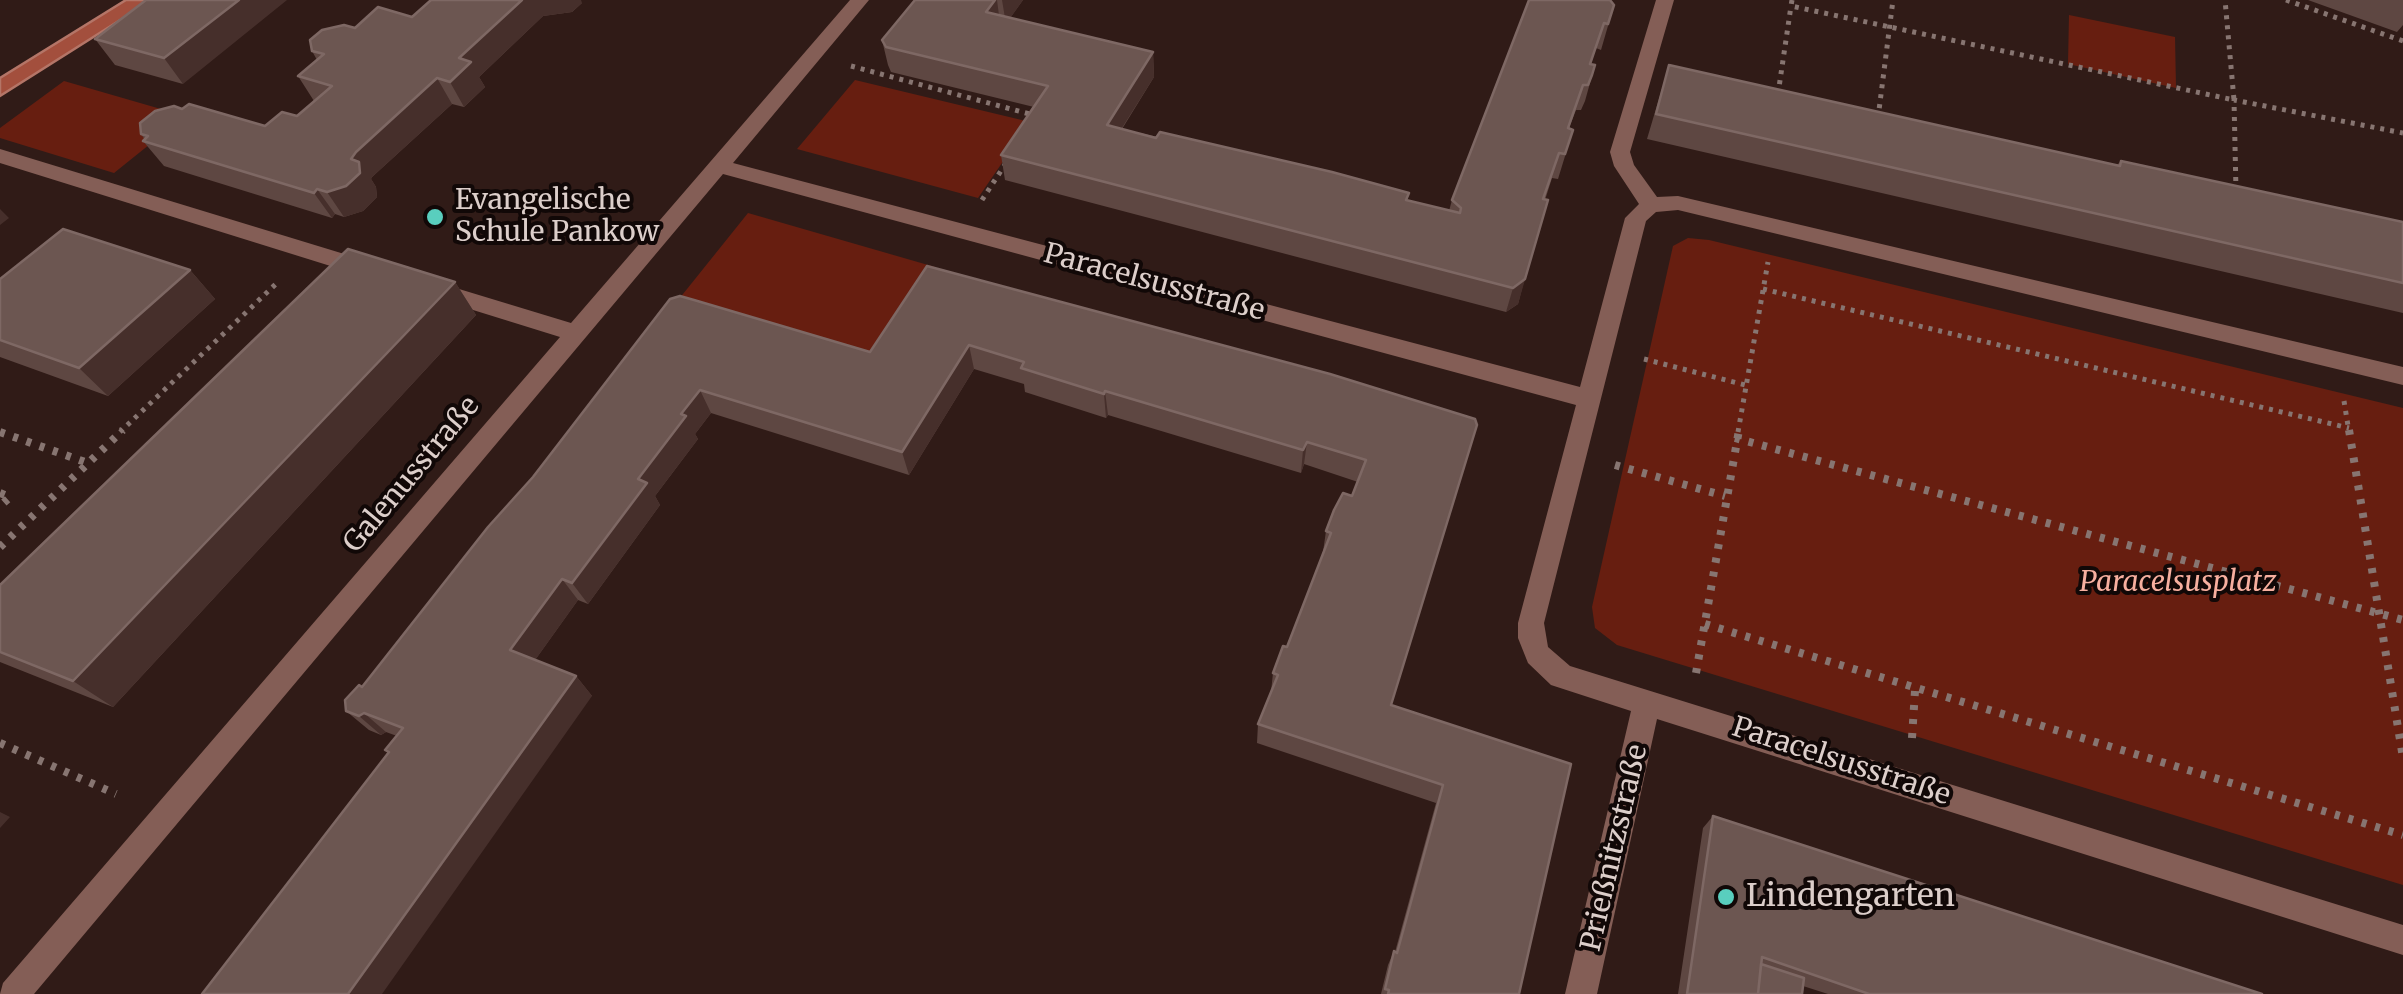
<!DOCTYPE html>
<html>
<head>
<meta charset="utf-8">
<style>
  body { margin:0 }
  canvas { display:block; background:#301b17 }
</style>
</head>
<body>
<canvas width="2403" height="994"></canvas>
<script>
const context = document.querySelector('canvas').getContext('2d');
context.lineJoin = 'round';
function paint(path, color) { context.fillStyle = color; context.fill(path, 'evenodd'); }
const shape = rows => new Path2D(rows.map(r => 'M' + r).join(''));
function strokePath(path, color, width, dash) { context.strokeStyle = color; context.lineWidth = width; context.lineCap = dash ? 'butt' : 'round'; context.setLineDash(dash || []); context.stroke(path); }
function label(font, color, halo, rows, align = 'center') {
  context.font = font + ' Merriweather,serif'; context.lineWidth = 8; context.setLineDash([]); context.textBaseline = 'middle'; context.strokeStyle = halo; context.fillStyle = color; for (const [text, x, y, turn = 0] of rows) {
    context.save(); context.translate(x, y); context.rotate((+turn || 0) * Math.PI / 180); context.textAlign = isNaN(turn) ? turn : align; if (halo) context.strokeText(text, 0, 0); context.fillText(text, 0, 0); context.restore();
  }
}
const green = shape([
  [2069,15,2175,37,2176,88,2068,64],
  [855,80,1030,122,978,198,797,149],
  [64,81,185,116,114,173,0,138,0,128],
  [748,213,935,267,869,359,679,299],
  [1688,238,1709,240,2403,408,2403,885,1617,645,1595,628,1592,607,1673,246]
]);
const water = shape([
  [126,0,152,0,0,96,0,78,126,0]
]);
const pathFar1 = shape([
  [1792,0,1791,6,2234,100,2225,0],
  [2286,0,2403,41],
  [851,66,1037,116],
  [1778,94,1791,6],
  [1878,118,1893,0],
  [2236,191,2234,100,2403,133],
  [982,200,1008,160],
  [1763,289,2349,428],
  [1644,359,1745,385],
  [2344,401,2349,432],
  [120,432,278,282],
  [1738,432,1768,262]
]);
const path = shape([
  [2349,430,2403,758],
  [0,432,88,463],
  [1735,438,2403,620],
  [1615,465,1725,496],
  [0,493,10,497,0,506],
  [0,547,123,430],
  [1705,624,2403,835],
  [1696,673,1739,430],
  [1912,738,1915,691],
  [0,743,116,794]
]);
const minor = shape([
  [850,0,869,0,733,163,1580,387,1625,218,1639,204,1614,166,1610,152,1656,0,1674,0,1630,152,1634,165,1657,197,1678,196,2403,367,2403,385,1678,210,1656,212,1646,221,1544,623,1548,647,1570,666,2403,925,2403,955,1657,719,1597,994,1565,994,1631,711,1551,685,1528,663,1518,638,1518,623,1576,405,723,174,34,994,0,994,3,983,560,337,428,296,425,290,428,284,436,282,571,323,850,0],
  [0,149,377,264,380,270,369,278,0,163,0,149]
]);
const wall = shape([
  [146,0,183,84,115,65,95,39],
  [915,0,1023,0,1010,18,1153,52,1154,77,1122,129,1409,193,1407,200,1449,211,1452,200,1614,5,1601,50,1596,48,1591,64,1595,65,1585,101,1581,110,1576,110,1569,128,1573,130,1558,179,1552,178,1545,200,1518,304,1506,312,1005,180,1001,155,1034,107,891,72,888,65,882,40],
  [2308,0,2403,0,2403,25,2397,32],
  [582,3,572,12,543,16,479,77,485,87,464,107,452,104,372,177,371,179,376,187,377,197,363,211,344,217,335,214,332,218,164,166,143,141,145,140,141,134,182,109,265,126,297,116,314,101,298,76,317,60,312,51,355,28,412,17],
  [1669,65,2117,165,2121,161,2403,222,2403,313,1647,139],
  [927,266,1477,425,1391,705,1571,764,1519,994,1381,994,1388,965,1394,951,1395,952,1436,803,1257,743,1258,724,1271,692,1273,673,1287,647,1323,552,1326,531,1352,496,1358,482,1304,464,1301,473,1108,415,1106,418,1025,392,1024,384,974,369,909,475,711,413,695,434,698,439,655,496,660,505,588,604,578,600,535,660,576,676,592,696,388,753,385,750,397,736,386,732,381,735,369,730,346,711,362,687,533,477,670,299,870,352],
  [190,270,215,299,108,396,0,357,0,279],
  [455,282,476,315,113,707,0,662,0,585],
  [1713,816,2262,994,1828,994,1803,986,1802,994,1678,994,1703,828]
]);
const shadedWall = shape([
  [239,0,287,0,183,84,164,58],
  [522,0,581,0,582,3,572,12,543,16,479,77,485,87,464,107,450,82,459,58],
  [995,0,997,0,1000,23,986,12],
  [1002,0,1023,0,1006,24],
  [1153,52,1154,77,1108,150,1107,125],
  [437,78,452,104,372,177,371,179,376,187,377,197,363,211,344,217,327,192,356,152],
  [317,189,335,214,332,218,314,193],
  [1548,200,1518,304,1506,312,1513,288],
  [0,209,9,218,0,225],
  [190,270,215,299,108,396,79,368],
  [455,282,476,315,113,707,73,681],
  [969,345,974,369,909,475,902,452],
  [700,390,711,413,695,434,698,439,655,496,660,505,588,604,572,583,681,414],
  [1105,391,1108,415,1106,418,1104,394],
  [1307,442,1304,464,1301,473,1303,450],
  [562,579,578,600,528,670,510,650],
  [576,676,592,696,382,994,348,994],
  [364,713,386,732,381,735,359,716],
  [0,812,10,817,0,828]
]);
const building = shape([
  [146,0,239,0,164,58,95,39,146,0],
  [431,0,522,0,459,58,471,62,450,82,437,78,356,152,351,159,359,162,360,173,346,186,327,192,317,189,314,193,143,141,148,136,141,134,140,123,155,111,174,106,182,109,189,104,265,126,282,112,297,116,332,86,298,76,324,54,312,51,310,40,322,30,344,25,355,28,378,7,412,17,431,0],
  [915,0,995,0,986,12,1153,52,1107,125,1156,138,1160,132,1332,172,1409,193,1406,200,1460,213,1461,208,1452,200,1529,0,1610,0,1614,5,1608,24,1604,23,1590,64,1595,65,1592,75,1588,85,1583,85,1568,128,1573,130,1565,154,1559,153,1543,199,1548,200,1525,279,1513,288,1001,155,1048,86,886,47,882,40,915,0],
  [1669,65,2120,166,2121,161,2403,222,2403,283,1656,114,1669,65],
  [63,229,190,270,79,368,0,340,0,279,63,229],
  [348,249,455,282,73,681,0,652,0,585,348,249],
  [927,266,1330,374,1475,419,1477,425,1391,705,1571,764,1519,994,1388,994,1389,990,1385,989,1394,951,1397,953,1443,785,1258,724,1278,675,1273,673,1283,646,1287,647,1331,533,1326,531,1334,510,1343,493,1352,496,1366,460,1307,442,1303,450,1105,391,1104,394,1021,368,1024,362,969,345,902,452,700,390,681,414,686,416,638,479,647,483,572,583,562,579,510,650,576,676,348,994,202,994,389,752,385,750,403,728,364,713,359,716,346,711,345,700,359,685,362,687,488,527,533,477,670,299,680,296,694,300,870,352,927,266],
  [1713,816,2262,994,1869,994,1762,957,1758,994,1687,994,1713,816],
  [1761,964,1804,978,1802,994,1758,994,1761,964]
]);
const markers = [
  [435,217,10,"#59cebe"],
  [1726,897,10,"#59cebe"]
];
const poiNames = [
  ["Evangelische",455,201],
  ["Schule Pankow",455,233]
];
const streetNames = [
  ["Paracelsusstraße",1154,283,15],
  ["Galenusstraße",412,475,-50],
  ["Paracelsusstraße",1841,762,18],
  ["Prießnitzstraße",1615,848,-77]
];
const parkNames = [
  ["Paracelsusplatz",2178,583]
];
const nearPoinames = [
  ["Lindengarten",1746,897]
];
paint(green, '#671e10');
paint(water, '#a34f3d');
strokePath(water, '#b47567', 2.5);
strokePath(pathFar1, '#877571', 5, [4, 6]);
strokePath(path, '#877571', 8, [5, 9]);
paint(minor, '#845e56');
paint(wall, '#5e4742');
paint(shadedWall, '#462f2b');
paint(building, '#6c5651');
strokePath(building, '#7e6864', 2.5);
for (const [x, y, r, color] of markers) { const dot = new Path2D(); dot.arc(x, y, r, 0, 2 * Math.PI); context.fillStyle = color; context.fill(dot); strokePath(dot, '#110807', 4); }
label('28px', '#dcceca', '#110807', poiNames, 'left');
label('28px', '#dcceca', '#110807', streetNames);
label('italic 28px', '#f7af9f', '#110807', parkNames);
label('32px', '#dcceca', '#110807', nearPoinames, 'left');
</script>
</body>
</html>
